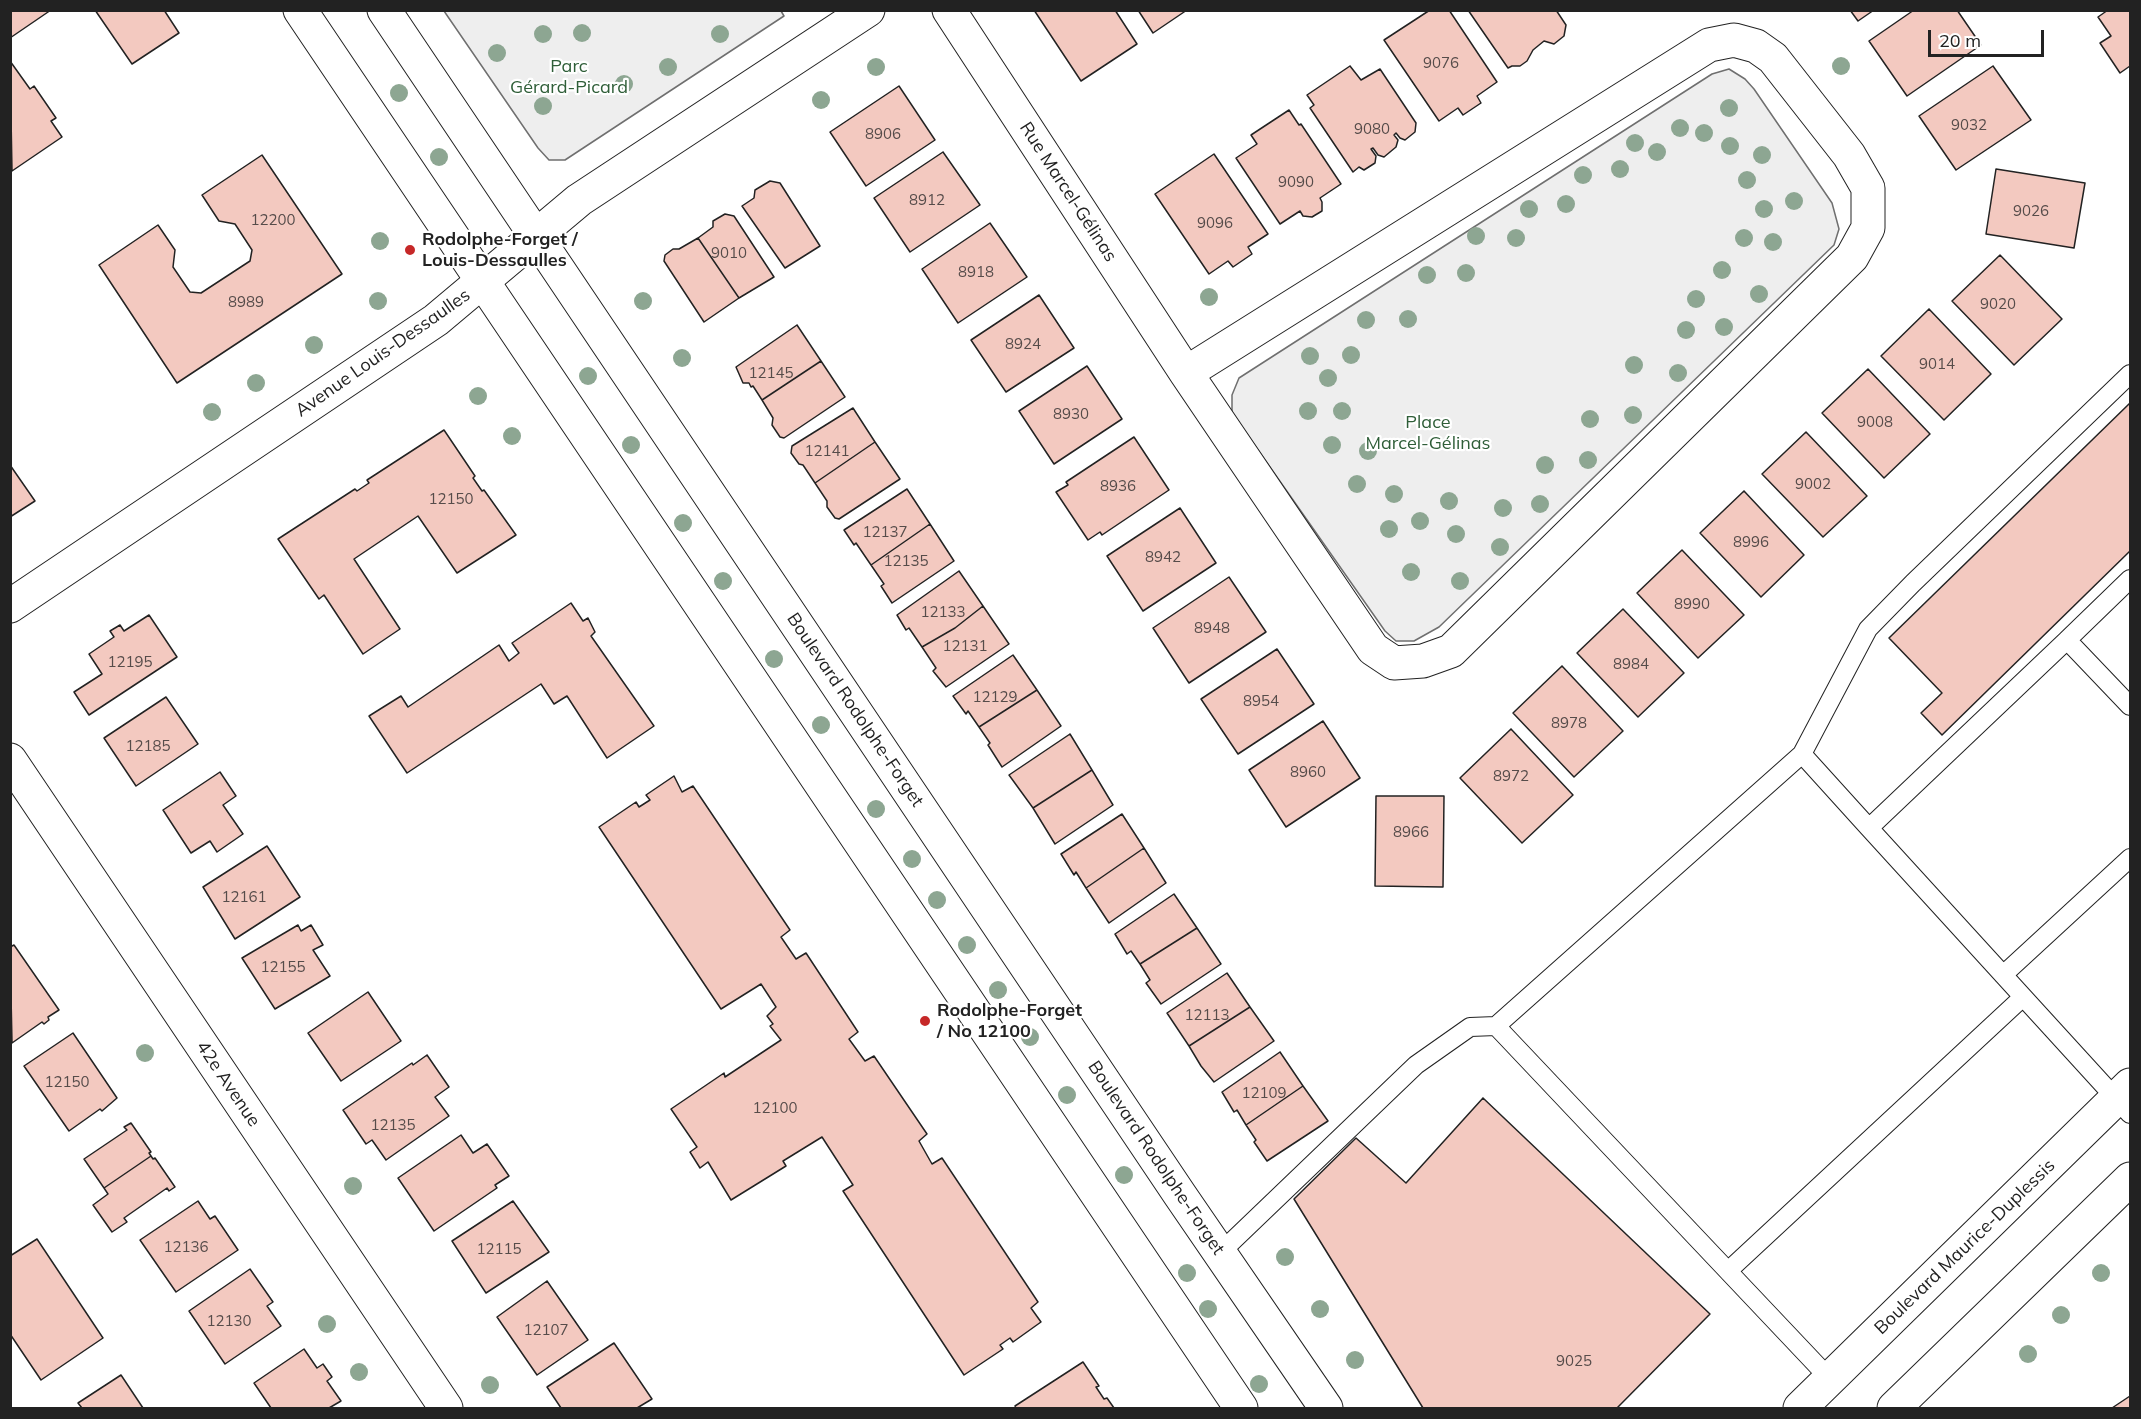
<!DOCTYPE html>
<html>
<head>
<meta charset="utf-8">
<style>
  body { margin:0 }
  #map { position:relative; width:2141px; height:1419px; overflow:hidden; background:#fff; font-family:Mulish,sans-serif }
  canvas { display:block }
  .frame { position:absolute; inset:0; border:12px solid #222; pointer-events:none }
  .scale { position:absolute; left:1928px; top:30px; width:116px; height:27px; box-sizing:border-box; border:3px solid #222; border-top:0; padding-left:8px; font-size:18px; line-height:21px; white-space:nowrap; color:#222; -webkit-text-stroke:4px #fff; paint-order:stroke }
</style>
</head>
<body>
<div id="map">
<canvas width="2141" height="1419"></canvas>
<div class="frame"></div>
<div class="scale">20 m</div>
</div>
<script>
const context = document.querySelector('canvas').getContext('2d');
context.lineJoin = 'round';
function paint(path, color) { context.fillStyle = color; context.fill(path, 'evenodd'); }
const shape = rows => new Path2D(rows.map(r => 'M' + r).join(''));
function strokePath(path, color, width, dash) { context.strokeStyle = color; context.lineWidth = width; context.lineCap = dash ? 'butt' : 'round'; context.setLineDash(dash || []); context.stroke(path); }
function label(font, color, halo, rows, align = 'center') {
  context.font = font + ' Mulish,sans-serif'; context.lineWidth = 4.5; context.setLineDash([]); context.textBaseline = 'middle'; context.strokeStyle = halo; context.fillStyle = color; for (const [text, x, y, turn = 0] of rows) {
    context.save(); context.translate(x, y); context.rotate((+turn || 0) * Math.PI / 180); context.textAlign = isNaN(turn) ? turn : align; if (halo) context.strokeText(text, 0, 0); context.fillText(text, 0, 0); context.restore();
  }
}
const green = shape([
  [781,11,784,16,565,160,549,160,538,148,444,11,781,11],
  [1729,69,1745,79,1754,89,1832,203,1839,229,1834,245,1439,627,1414,641,1396,641,1385,631,1232,413,1232,395,1239,378,1712,74,1729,69]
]);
const building = shape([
  [10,10,51,10,10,38,10,10],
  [95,10,164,10,179,33,132,64,95,10],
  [1034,10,1115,10,1137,44,1081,81,1034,10],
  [1138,10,1187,10,1153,33,1138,10],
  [1430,10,1449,10,1497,82,1477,96,1481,103,1463,115,1458,108,1439,121,1384,40,1430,10],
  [1468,10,1556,10,1566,25,1564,36,1554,44,1544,41,1533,50,1527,61,1520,66,1512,66,1508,68,1468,10],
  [1850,10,1874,10,1858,21,1850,10],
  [1914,10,1957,10,1981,45,1907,96,1869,41,1914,10],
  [2108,10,2130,10,2130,66,2120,73,2100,43,2111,36,2098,17,2108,10],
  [10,61,30,89,34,86,56,118,51,121,62,137,12,171,10,61],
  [1350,66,1361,80,1380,69,1416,123,1415,132,1405,140,1400,138,1396,133,1394,135,1398,140,1396,147,1384,157,1378,155,1373,148,1371,149,1376,156,1375,163,1364,170,1359,167,1353,172,1310,108,1314,105,1307,95,1350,66],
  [1993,66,2031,120,1956,170,1919,116,1993,66],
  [899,86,935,140,866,186,830,132,899,86],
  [1289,110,1299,125,1301,124,1341,184,1320,198,1322,202,1322,211,1312,217,1303,216,1300,211,1280,224,1236,158,1257,144,1251,135,1289,110],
  [943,152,980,205,910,252,874,198,943,152],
  [1214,154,1268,234,1248,247,1252,254,1233,267,1228,261,1209,274,1155,194,1214,154],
  [262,155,342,274,177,383,99,265,158,225,175,250,173,267,190,292,201,293,250,261,252,250,235,224,219,221,202,195,262,155],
  [1996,169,2085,183,2074,248,1986,234,1996,169],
  [770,181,780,183,820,246,785,268,742,206,754,198,755,190,770,181],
  [725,214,734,216,774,277,739,298,698,238,713,227,713,221,725,214],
  [990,223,1027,277,958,323,922,269,990,223],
  [698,238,739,298,704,322,664,261,665,255,673,249,679,249,698,238],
  [2000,255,2062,319,2014,365,1952,301,2000,255],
  [1039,295,1074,348,1006,392,971,340,1039,295],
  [1929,309,1991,374,1944,420,1881,356,1929,309],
  [797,325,821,361,762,400,753,386,751,387,749,383,743,383,736,367,797,325],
  [821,361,845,397,784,438,780,437,772,425,773,418,762,400,821,361],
  [1087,366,1122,419,1054,464,1019,411,1087,366],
  [1868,369,1930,434,1884,478,1822,413,1868,369],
  [2130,403,2130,551,1942,735,1921,713,1942,693,1889,638,2130,403],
  [853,408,875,442,815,483,803,465,799,464,791,453,792,446,853,408],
  [444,430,475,476,473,478,482,491,484,490,516,535,457,573,418,516,354,559,400,629,363,654,324,595,319,599,278,539,355,489,357,491,369,483,367,480,444,430],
  [1806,432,1867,496,1823,537,1762,474,1806,432],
  [1134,437,1169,490,1102,535,1100,532,1088,540,1056,492,1068,485,1066,482,1134,437],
  [875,442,900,479,839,519,835,518,827,507,827,501,815,483,875,442],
  [10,465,35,501,10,517,10,465],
  [907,489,930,524,871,565,856,543,854,545,844,530,907,489],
  [1744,491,1804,555,1761,597,1700,533,1744,491],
  [1180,508,1216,563,1143,611,1107,556,1180,508],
  [930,524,954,561,892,603,881,586,884,584,871,565,930,524],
  [1682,550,1744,615,1698,658,1637,593,1682,550],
  [959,571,983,606,955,628,922,647,909,628,906,630,897,615,959,571],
  [1229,577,1266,632,1189,683,1153,628,1229,577],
  [571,603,583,621,588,618,595,632,591,636,654,726,607,758,567,696,554,704,541,684,407,773,369,716,401,696,408,707,499,645,509,661,519,653,512,643,571,603],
  [983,606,1009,644,946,687,933,671,936,668,922,647,955,628,983,606],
  [1623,609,1684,673,1638,717,1577,653,1623,609],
  [149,615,177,657,89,715,74,692,102,674,89,654,114,637,110,631,120,625,124,631,149,615],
  [1277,649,1314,704,1238,754,1201,699,1277,649],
  [1013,655,1037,690,979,727,968,711,966,714,953,696,1013,655],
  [1562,666,1623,731,1574,777,1513,713,1562,666],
  [1037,690,1061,726,1002,767,988,745,990,743,979,727,1037,690],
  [166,697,198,744,136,786,104,738,166,697],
  [1323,721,1360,778,1286,827,1249,770,1323,721],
  [1511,729,1573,795,1522,843,1460,778,1511,729],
  [1070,734,1092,770,1033,808,1009,775,1070,734],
  [1092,770,1113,805,1055,844,1033,808,1092,770],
  [220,772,236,796,223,805,243,834,217,852,210,841,191,853,163,810,220,772],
  [674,776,682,792,693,786,790,930,781,937,796,959,806,953,858,1032,849,1039,865,1061,874,1056,927,1134,919,1141,932,1164,942,1158,1038,1302,1031,1308,1041,1322,1013,1342,1010,1338,1000,1345,1003,1349,964,1375,843,1191,853,1185,822,1137,783,1161,786,1166,731,1200,708,1162,700,1168,690,1152,697,1147,671,1109,724,1073,725,1077,781,1040,770,1026,773,1024,767,1016,776,1007,761,984,721,1009,599,827,636,802,639,807,650,800,646,795,674,776],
  [1376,796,1444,796,1443,887,1375,886,1376,796],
  [1122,814,1144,848,1086,888,1076,872,1074,875,1061,854,1122,814],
  [267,846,300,897,235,939,203,887,267,846],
  [1144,848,1166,883,1109,923,1086,888,1144,848],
  [1174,894,1197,928,1140,964,1131,951,1127,954,1115,934,1174,894],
  [298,925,301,931,311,925,323,945,313,950,330,976,275,1009,242,958,298,925],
  [1197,928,1221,964,1161,1004,1146,983,1150,980,1140,964,1197,928],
  [14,945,59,1010,48,1017,49,1020,44,1024,42,1022,12,1043,10,947,14,945],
  [1227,973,1250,1007,1189,1046,1167,1013,1227,973],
  [368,992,401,1041,341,1081,308,1033,368,992],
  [1250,1007,1274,1041,1214,1082,1201,1066,1189,1046,1250,1007],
  [73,1033,117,1098,102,1111,100,1109,69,1131,24,1066,73,1033],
  [1280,1052,1303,1086,1246,1125,1237,1110,1234,1112,1222,1092,1280,1052],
  [427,1055,449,1087,435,1097,449,1116,386,1160,372,1140,366,1144,343,1110,412,1063,413,1065,427,1055],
  [1303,1086,1328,1121,1267,1161,1254,1142,1256,1140,1246,1125,1303,1086],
  [1483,1098,1710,1314,1617,1408,1423,1408,1294,1199,1356,1138,1406,1183,1483,1098],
  [131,1123,151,1152,149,1153,151,1156,104,1188,84,1159,127,1130,124,1127,131,1123],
  [461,1135,473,1153,487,1144,509,1176,495,1185,497,1188,434,1231,398,1178,461,1135],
  [151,1156,153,1159,155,1158,175,1187,169,1191,167,1188,124,1218,127,1222,112,1232,93,1205,108,1194,104,1188,151,1156],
  [198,1201,210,1219,215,1216,238,1250,176,1292,140,1240,198,1201],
  [513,1201,549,1252,486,1293,452,1241,513,1201],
  [37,1239,103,1338,41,1380,10,1334,10,1256,37,1239],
  [250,1269,273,1302,267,1306,281,1326,225,1364,189,1311,250,1269],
  [547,1281,588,1340,537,1375,497,1317,547,1281],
  [614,1343,652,1399,637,1408,561,1408,547,1387,614,1343],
  [304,1349,317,1368,323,1364,332,1377,327,1381,341,1401,329,1408,271,1408,254,1383,304,1349],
  [1083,1362,1099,1386,1096,1387,1104,1399,1107,1398,1114,1408,1016,1408,1015,1406,1083,1362],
  [121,1375,143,1408,82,1408,78,1403,121,1375],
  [2130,1396,2130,1408,2112,1408,2130,1396]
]);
const lane = shape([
  [2130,579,2067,640,2130,706],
  [2067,640,1869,828,2130,1114],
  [1802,754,1868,629,1913,583,2130,374],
  [2003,975,2130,858],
  [1221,1252,1416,1065,1470,1027,1496,1026],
  [1728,1271,2023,997],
  [1830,1379,1496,1026,1802,754,1869,828]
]);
const street = shape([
  [949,10,1186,373,1373,649,1394,663,1423,661,1451,651,1852,257,1868,228,1868,188,1849,155,1773,58,1756,46,1734,40,1709,45,1186,373],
  [10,606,436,320,579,200,868,10],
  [10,760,446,1408]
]);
const secondary = shape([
  [300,10,1241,1408],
  [384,10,1180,1195,1326,1408],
  [1800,1408,2130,1085],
  [1894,1408,2130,1179]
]);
const trees = [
  [582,33],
  [543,34],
  [720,34],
  [497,53],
  [1841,66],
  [668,67],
  [876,67],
  [624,84],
  [399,93],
  [821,100],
  [543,106],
  [1729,108],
  [1680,128],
  [1704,133],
  [1635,143],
  [1730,146],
  [1657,152],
  [1762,155],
  [439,157],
  [1620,169],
  [1583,175],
  [1747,180],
  [1794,201],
  [1566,204],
  [1529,209],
  [1764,209],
  [1476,236],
  [1516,238],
  [1744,238],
  [380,241],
  [1773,242],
  [1722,270],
  [1466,273],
  [1427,275],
  [1759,294],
  [1209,297],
  [1696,299],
  [378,301],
  [643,301],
  [1408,319],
  [1366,320],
  [1724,327],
  [1686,330],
  [314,345],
  [1351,355],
  [1310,356],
  [682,358],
  [1634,365],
  [1678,373],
  [588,376],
  [1328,378],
  [256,383],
  [478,396],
  [1308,411],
  [1342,411],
  [212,412],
  [1633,415],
  [1590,419],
  [512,436],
  [631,445],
  [1332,445],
  [1368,451],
  [1588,460],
  [1545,465],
  [1357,484],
  [1394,494],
  [1449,501],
  [1540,504],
  [1503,508],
  [1420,521],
  [683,523],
  [1389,529],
  [1456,534],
  [1500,547],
  [1411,572],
  [723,581],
  [1460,581],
  [774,659],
  [821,725],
  [876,809],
  [912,859],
  [937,900],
  [967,945],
  [998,990],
  [1030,1037],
  [145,1053],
  [1067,1095],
  [1124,1175],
  [353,1186],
  [1285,1257],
  [1187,1273],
  [2101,1273],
  [1208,1309],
  [1320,1309],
  [2061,1315],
  [327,1324],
  [2028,1354],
  [1355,1360],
  [359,1372],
  [1259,1384],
  [490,1385]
];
const markers = [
  [410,250,6,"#c62828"],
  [925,1021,6,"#c62828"]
];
const numberNames = [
  ["9076",1441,63],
  ["9032",1969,125],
  ["9080",1372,129],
  ["8906",883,134],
  ["9090",1296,182],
  ["8912",927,200],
  ["9026",2031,211],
  ["12200",273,220],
  ["9096",1215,223],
  ["9010",729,253],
  ["8918",976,272],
  ["8989",246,302],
  ["9020",1998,304],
  ["8924",1023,344],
  ["9014",1937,364],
  ["12145",771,373],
  ["8930",1071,414],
  ["9008",1875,422],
  ["12141",827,451],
  ["9002",1813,484],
  ["8936",1118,486],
  ["12150",451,499],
  ["12137",885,532],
  ["8996",1751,542],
  ["8942",1163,557],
  ["12135",906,561],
  ["8990",1692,604],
  ["12133",943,612],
  ["8948",1212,628],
  ["12131",965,646],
  ["12195",130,662],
  ["8984",1631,664],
  ["12129",995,697],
  ["8954",1261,701],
  ["8978",1569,723],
  ["12185",148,746],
  ["8960",1308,772],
  ["8972",1511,776],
  ["8966",1411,832],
  ["12161",244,897],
  ["12155",283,967],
  ["12113",1207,1015],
  ["12150",67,1082],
  ["12109",1264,1093],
  ["12100",775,1108],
  ["12135",393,1125],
  ["12136",186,1247],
  ["12115",499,1249],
  ["12130",229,1321],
  ["12107",546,1330],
  ["9025",1574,1361]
];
const parkNames = [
  ["Parc",569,67],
  ["Gérard-Picard",569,88],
  ["Place",1428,423],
  ["Marcel-Gélinas",1428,444]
];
const streetNames = [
  ["Rue Marcel-Gélinas",1068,192,57],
  ["Avenue Louis-Dessaulles",383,353,-35],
  ["Boulevard Rodolphe-Forget",855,710,56],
  ["42e Avenue",228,1084,56],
  ["Boulevard Rodolphe-Forget",1156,1158,56],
  ["Boulevard Maurice-Duplessis",1965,1247,-44]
];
const poiNames = [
  ["Rodolphe-Forget /",422,240],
  ["Louis-Dessaulles",422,261],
  ["Rodolphe-Forget",937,1011],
  ["/ No 12100",937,1032]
];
paint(green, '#eee');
strokePath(green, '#6f6f6f', 1.5);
paint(building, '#f3c9c0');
strokePath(building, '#222', 1.5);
strokePath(lane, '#222', 20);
strokePath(street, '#222', 35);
strokePath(secondary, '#222', 35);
strokePath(lane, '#fff', 18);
strokePath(street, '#fff', 33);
strokePath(secondary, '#fff', 33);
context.fillStyle = '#8da692';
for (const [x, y] of trees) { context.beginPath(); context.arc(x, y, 9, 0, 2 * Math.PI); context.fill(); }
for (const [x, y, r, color] of markers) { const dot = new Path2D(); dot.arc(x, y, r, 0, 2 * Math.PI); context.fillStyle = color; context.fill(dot); strokePath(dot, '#fff', 2); }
label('15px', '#564c4a', null, numberNames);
label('18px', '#2f5e38', '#fff', parkNames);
label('18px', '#222', '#fff', streetNames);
label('bold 18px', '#222', '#fff', poiNames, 'left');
</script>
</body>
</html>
